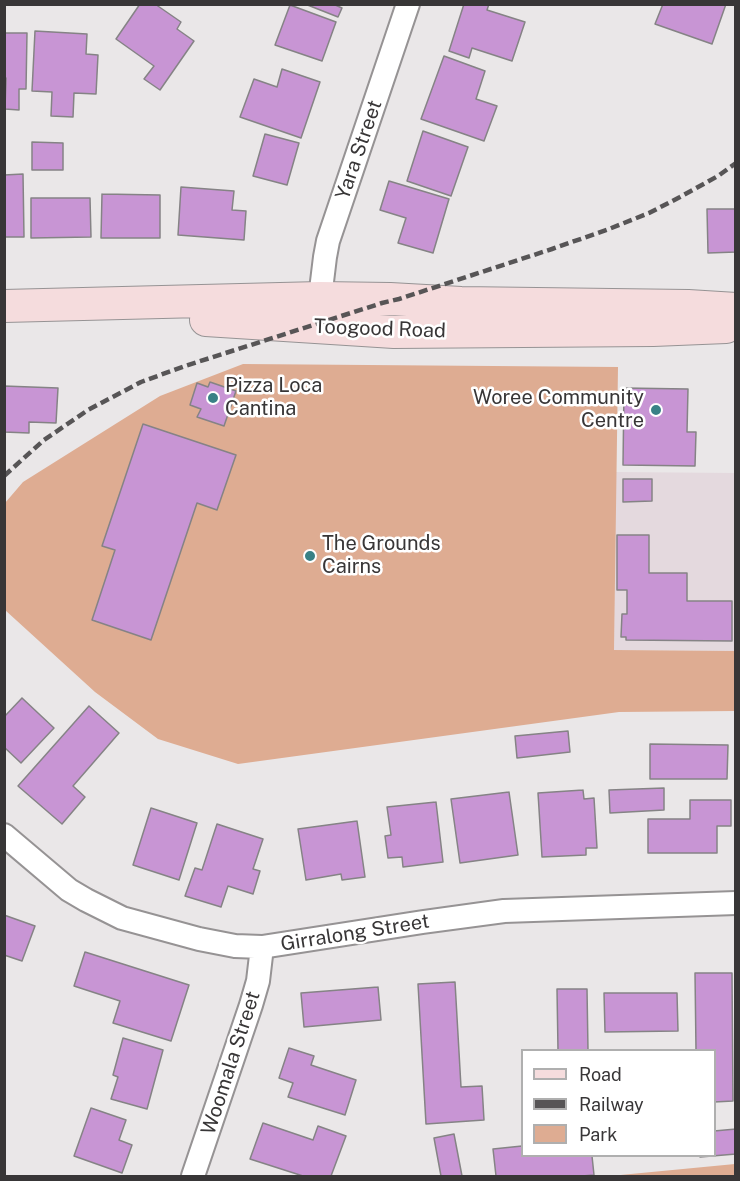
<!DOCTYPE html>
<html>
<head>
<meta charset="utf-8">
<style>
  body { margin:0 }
  #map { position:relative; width:740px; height:1181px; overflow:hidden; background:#eae7e8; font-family:"Public Sans",sans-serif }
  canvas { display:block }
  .frame { position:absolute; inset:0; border:6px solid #383637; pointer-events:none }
  .legend { position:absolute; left:521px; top:1049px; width:195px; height:108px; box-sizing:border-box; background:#fff; border:2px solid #afafaf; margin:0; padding:8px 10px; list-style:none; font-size:18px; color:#383637 }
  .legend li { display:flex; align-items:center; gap:12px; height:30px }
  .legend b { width:30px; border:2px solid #afafaf }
</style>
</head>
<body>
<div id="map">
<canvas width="740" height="1181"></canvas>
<div class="frame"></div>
<ul class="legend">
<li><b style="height:8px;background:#f5dcdd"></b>Road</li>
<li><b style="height:8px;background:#575556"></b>Railway</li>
<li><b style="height:16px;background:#deac92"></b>Park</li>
</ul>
</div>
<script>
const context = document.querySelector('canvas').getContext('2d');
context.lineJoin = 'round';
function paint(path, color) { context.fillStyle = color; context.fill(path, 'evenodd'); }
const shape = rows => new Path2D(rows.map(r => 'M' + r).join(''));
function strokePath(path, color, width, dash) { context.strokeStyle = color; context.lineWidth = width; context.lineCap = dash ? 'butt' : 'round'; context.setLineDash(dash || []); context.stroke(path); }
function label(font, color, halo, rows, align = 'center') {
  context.font = font + ' "Public Sans",sans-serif'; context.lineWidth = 5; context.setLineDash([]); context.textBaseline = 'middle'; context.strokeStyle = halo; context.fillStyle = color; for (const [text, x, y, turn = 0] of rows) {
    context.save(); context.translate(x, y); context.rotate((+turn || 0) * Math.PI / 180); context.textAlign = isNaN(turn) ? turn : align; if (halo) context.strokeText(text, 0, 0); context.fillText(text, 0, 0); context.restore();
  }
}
const built = shape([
  [615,472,735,473,735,651,614,650]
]);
const green = shape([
  [243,364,618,367,614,650,735,651,735,711,619,712,238,764,158,739,95,692,5,610,5,503,23,482,160,396],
  [735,1164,735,1176,610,1176]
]);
const building = shape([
  [140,4,155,4,181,22,177,29,194,41,160,90,144,79,154,66,116,39,140,4],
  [305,4,333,4,342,8,338,17,305,4],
  [464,4,489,4,487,10,525,22,512,61,472,48,469,58,449,51,464,4],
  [663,4,726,4,712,44,655,24,663,4],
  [290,5,336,22,322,61,275,45,290,5],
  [35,31,87,34,86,54,98,55,96,94,74,93,73,117,51,116,52,92,32,91,35,31],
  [4,33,27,33,26,89,19,89,19,110,5,109,6,78,4,78,4,33],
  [444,56,485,71,476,99,497,106,484,141,421,119,444,56],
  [282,69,320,82,301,138,240,117,254,79,277,87,282,69],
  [423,131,468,147,451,196,407,181,423,131],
  [265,134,299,143,287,185,253,176,265,134],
  [32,142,63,143,63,170,32,170,32,142],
  [23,174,24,237,4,237,4,175,23,174],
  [389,181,449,199,433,253,398,243,406,218,380,210,389,181],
  [181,187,234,191,232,210,246,211,244,240,178,235,181,187],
  [102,194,160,195,160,238,101,238,102,194],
  [31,198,90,198,91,237,31,238,31,198],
  [707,209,736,209,736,252,708,253,707,209],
  [210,382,236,391,224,426,197,417,201,409,190,405,197,383,208,387,210,382],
  [4,386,58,388,56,423,29,422,29,433,4,432,4,386],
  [624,388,688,389,687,432,696,432,695,466,623,465,624,388],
  [143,424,236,455,217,510,197,503,151,640,92,620,115,550,102,546,143,424],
  [623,479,652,479,652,501,623,502,623,479],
  [617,535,649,535,649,573,687,573,687,601,732,601,732,641,626,640,626,637,621,637,622,614,627,614,627,590,617,590,617,535],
  [22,698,54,728,21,763,4,747,4,717,22,698],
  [89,706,119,733,73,786,85,797,62,824,18,786,89,706],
  [568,731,570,752,517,758,515,736,568,731],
  [650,744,728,745,727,779,650,779,650,744],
  [664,788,664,810,610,813,609,790,664,788],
  [583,790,584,799,594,798,597,848,586,848,586,855,542,857,538,793,583,790],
  [509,792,518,855,460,863,451,799,509,792],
  [690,800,731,800,731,826,717,826,717,853,648,853,648,819,690,819,690,800],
  [436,802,443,862,403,867,402,857,388,858,385,836,391,835,387,807,436,802],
  [151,808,197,823,179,880,133,865,151,808],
  [357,821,365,877,342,880,341,874,306,880,298,829,357,821],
  [217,824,263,839,253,869,260,871,253,894,228,886,221,907,185,896,195,868,202,870,217,824],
  [4,915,35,926,22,961,4,955,4,915],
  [85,952,189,985,171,1041,113,1023,120,1001,74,986,85,952],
  [695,973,732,973,733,1101,714,1102,714,1050,696,1050,695,973],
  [455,982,461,1087,482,1086,484,1120,426,1124,418,984,455,982],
  [378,987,381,1020,304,1027,301,993,378,987],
  [557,989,587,989,588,1050,558,1050,557,989],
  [604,993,677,993,678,1031,605,1032,604,993],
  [123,1038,163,1050,147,1109,111,1099,118,1077,113,1075,123,1038],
  [289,1048,314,1056,311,1065,356,1080,345,1115,288,1097,293,1083,279,1078,289,1048],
  [91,1108,126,1120,119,1140,132,1145,122,1173,74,1156,91,1108],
  [263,1123,313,1140,318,1126,346,1136,331,1176,303,1176,250,1159,263,1123],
  [736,1129,736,1154,700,1157,700,1156,714,1156,714,1131,736,1129],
  [454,1134,462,1176,441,1176,434,1138,454,1134],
  [522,1146,522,1156,592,1156,594,1175,582,1176,496,1176,493,1149,522,1146]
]);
const street = shape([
  [320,298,325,257,328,241,408,4],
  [4,835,69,890,86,900,122,918,199,939,235,946,262,947,423,922,504,911,736,903],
  [193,1176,251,1005,258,981,262,947]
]);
const secondary = shape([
  [4,306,320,298,390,299,461,303,688,306,736,309],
  [206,320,394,332,653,330,726,327]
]);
const rail = shape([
  [4,476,44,440,88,410,141,382,185,366,382,303,399,299,552,249,609,229,649,213,680,197,718,176,736,163]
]);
const markers = [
  [213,398,6,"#398186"],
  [656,410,6,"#398186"],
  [310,556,6,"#398186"]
];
const streetNames = [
  ["Yara Street",359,150,-71],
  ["Toogood Road",380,329,2],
  ["Girralong Street",355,933,-9],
  ["Woomala Street",231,1063,-72]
];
const poiNames = [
  ["Pizza Loca",225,386],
  ["Cantina",225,409],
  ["Woree Community",644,398,"right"],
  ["Centre",644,421,"right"],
  ["The Grounds",322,544],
  ["Cairns",322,567]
];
paint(built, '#e4d9de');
paint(green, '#deac92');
paint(building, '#c895d4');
strokePath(building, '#858385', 1.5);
strokePath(street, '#969394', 26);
strokePath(secondary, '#969394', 34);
strokePath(street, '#fff', 22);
strokePath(secondary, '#f5dcdd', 32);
strokePath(rail, '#575556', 4.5, [9, 4.5]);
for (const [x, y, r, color] of markers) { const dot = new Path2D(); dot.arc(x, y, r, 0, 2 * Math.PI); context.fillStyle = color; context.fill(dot); strokePath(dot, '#fff', 2); }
label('20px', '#383637', '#fff', streetNames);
label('20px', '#383637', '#fff', poiNames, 'left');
</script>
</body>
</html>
